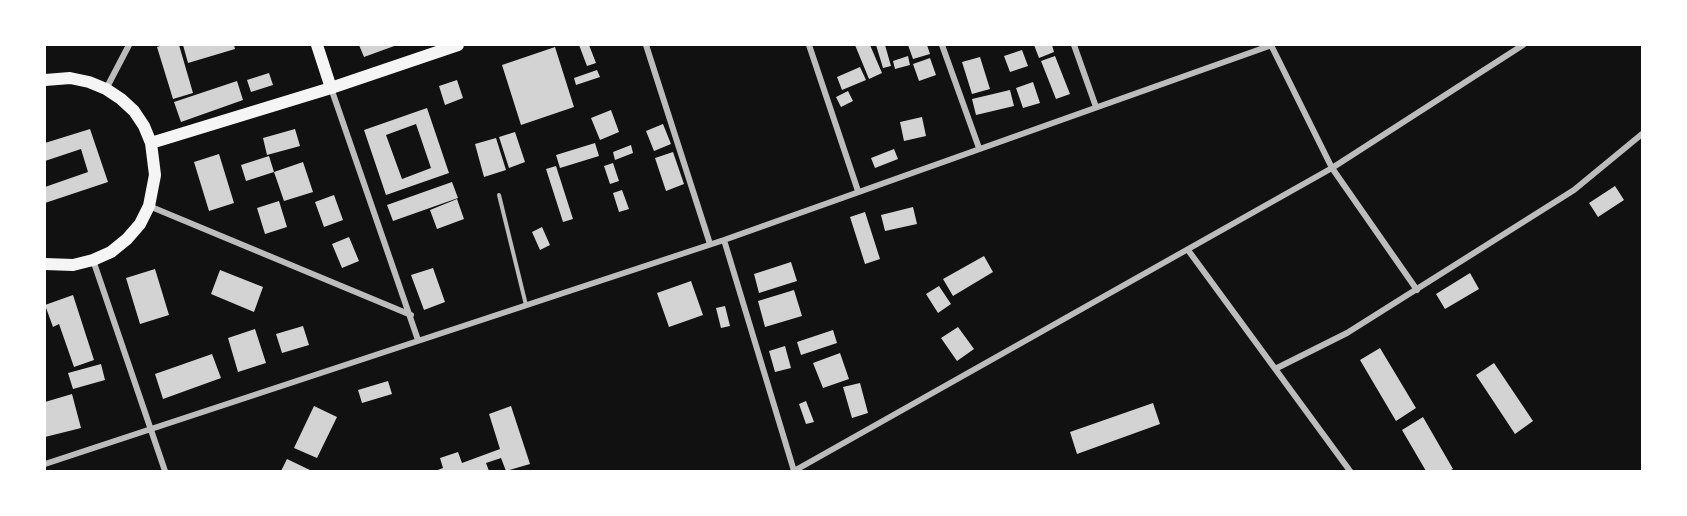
<!DOCTYPE html>
<html>
<head>
<meta charset="utf-8">
<style>
  body { margin:0 }
  #map { position:relative; width:1687px; height:516px; overflow:hidden; background:#111; font-family:Manrope,sans-serif }
  canvas { display:block }
  .frame { position:absolute; inset:0; border:46px solid #fff; pointer-events:none }
</style>
</head>
<body>
<div id="map">
<canvas width="1687" height="516"></canvas>
<div class="frame"></div>
</div>
<script>
const context = document.querySelector('canvas').getContext('2d');
context.lineJoin = 'round';
function paint(path, color) { context.fillStyle = color; context.fill(path, 'evenodd'); }
const shape = rows => new Path2D(rows.map(r => 'M' + r).join(''));
function strokePath(path, color, width, dash) { context.strokeStyle = color; context.lineWidth = width; context.lineCap = dash ? 'butt' : 'round'; context.setLineDash(dash || []); context.stroke(path); }
const building = shape([
  [163,45,179,45,193,93,173,99,157,47],
  [183,45,234,45,235,49,188,63],
  [359,45,397,45,364,57],
  [579,45,589,45,596,63,587,66],
  [855,45,870,45,882,73,869,79],
  [876,45,885,45,891,66,883,68],
  [908,45,927,45,930,54,913,59],
  [1034,45,1052,45,1054,52,1039,58],
  [555,47,574,107,521,125,502,65],
  [1022,50,1028,66,1010,72,1004,56],
  [908,56,910,65,895,69,893,61],
  [1055,56,1070,94,1056,99,1041,61],
  [980,57,990,89,972,94,962,62],
  [930,58,936,75,919,81,913,64],
  [860,67,866,80,842,90,837,77],
  [597,70,600,77,576,85,574,78],
  [269,73,273,85,251,92,247,80],
  [457,80,463,98,445,105,439,86],
  [237,81,243,100,181,122,174,102],
  [1033,82,1040,103,1023,108,1016,88],
  [1010,90,1014,106,976,115,972,99],
  [848,91,853,101,841,107,836,97],
  [427,108,449,173,386,195,364,130],
  [416,124,431,168,402,179,386,135],
  [611,110,619,132,600,140,591,118],
  [922,117,926,136,904,141,900,122],
  [663,124,671,144,654,151,646,131],
  [90,129,108,182,45,203,45,187,88,172,81,149,45,161,45,143],
  [295,129,300,146,267,155,263,138],
  [515,132,525,162,509,168,499,137],
  [496,138,506,170,484,177,475,144],
  [595,143,599,156,560,168,556,155],
  [631,145,633,153,615,160,613,152],
  [894,149,898,159,875,168,871,158],
  [673,152,684,184,666,191,655,158],
  [219,154,234,203,209,211,194,162],
  [269,156,274,172,246,181,241,165],
  [303,162,313,192,284,201,274,172],
  [613,163,619,181,610,184,604,166],
  [556,166,573,219,563,222,546,169],
  [452,182,458,198,393,221,387,205],
  [1615,186,1624,200,1598,217,1589,203],
  [622,190,629,209,619,212,613,193],
  [334,195,343,220,324,227,315,202],
  [457,199,464,219,437,229,430,210],
  [279,201,287,227,265,234,257,208],
  [913,207,917,224,885,231,881,215],
  [865,212,880,259,865,264,850,217],
  [542,227,550,245,540,250,532,232],
  [349,237,359,261,342,268,332,244],
  [984,256,993,272,953,296,943,279],
  [791,262,797,281,759,293,754,274],
  [433,268,445,302,424,310,411,275],
  [155,269,169,315,140,324,126,278],
  [220,270,263,287,254,312,211,294],
  [1470,273,1479,289,1445,309,1436,294],
  [691,281,703,315,669,327,657,293],
  [939,286,951,304,938,313,926,294],
  [794,290,802,316,765,327,758,301],
  [73,295,94,360,74,367,59,324,53,327,45,305],
  [725,306,730,326,721,328,716,308],
  [303,326,309,345,282,353,276,334],
  [958,327,974,349,957,361,941,338],
  [255,329,266,363,238,372,228,338],
  [833,330,837,343,801,355,797,342],
  [785,346,791,368,775,372,769,351],
  [1380,348,1416,408,1396,421,1360,360],
  [840,353,849,379,823,388,813,363],
  [212,354,221,378,163,399,155,374],
  [1494,363,1533,421,1515,434,1476,375],
  [101,364,105,380,73,389,68,373],
  [388,381,392,394,362,403,358,390],
  [860,383,868,413,852,418,843,387],
  [72,394,81,428,45,437,45,402],
  [806,401,814,422,806,424,799,404],
  [1153,403,1160,424,1077,454,1070,432],
  [314,406,337,417,317,458,294,448],
  [511,406,530,464,506,471,501,458,486,463,489,471,435,471,443,468,440,458,458,452,462,463,500,449,489,414],
  [1423,417,1453,469,1449,471,1426,471,1402,430],
  [287,459,312,471,281,471]
]);
const service = shape([
  [499,195,526,305]
]);
const minor = shape([
  [646,45,710,244],
  [809,45,858,191],
  [942,45,979,148],
  [1074,45,1096,107],
  [1271,45,1332,168,1417,290],
  [331,88,418,340],
  [106,89,129,45],
  [149,206,411,315],
  [724,240,794,471],
  [1188,250,1350,471],
  [93,260,165,471],
  [1275,369,1347,333,1574,190,1642,134],
  [45,464,724,240,1272,45],
  [794,471,1332,168,1523,45]
]);
const primary = shape([
  [317,45,331,88],
  [45,80,70,78,89,82,106,89,121,99,134,111,144,126,151,143,155,175,149,206,140,224,127,239,111,252,93,260,73,265,45,264],
  [151,143,331,88,458,45]
]);
paint(building, '#d3d3d3');
strokePath(service, '#bcbcbc', 4);
strokePath(minor, '#bcbcbc', 6);
strokePath(primary, '#f5f5f5', 12);
</script>
</body>
</html>
